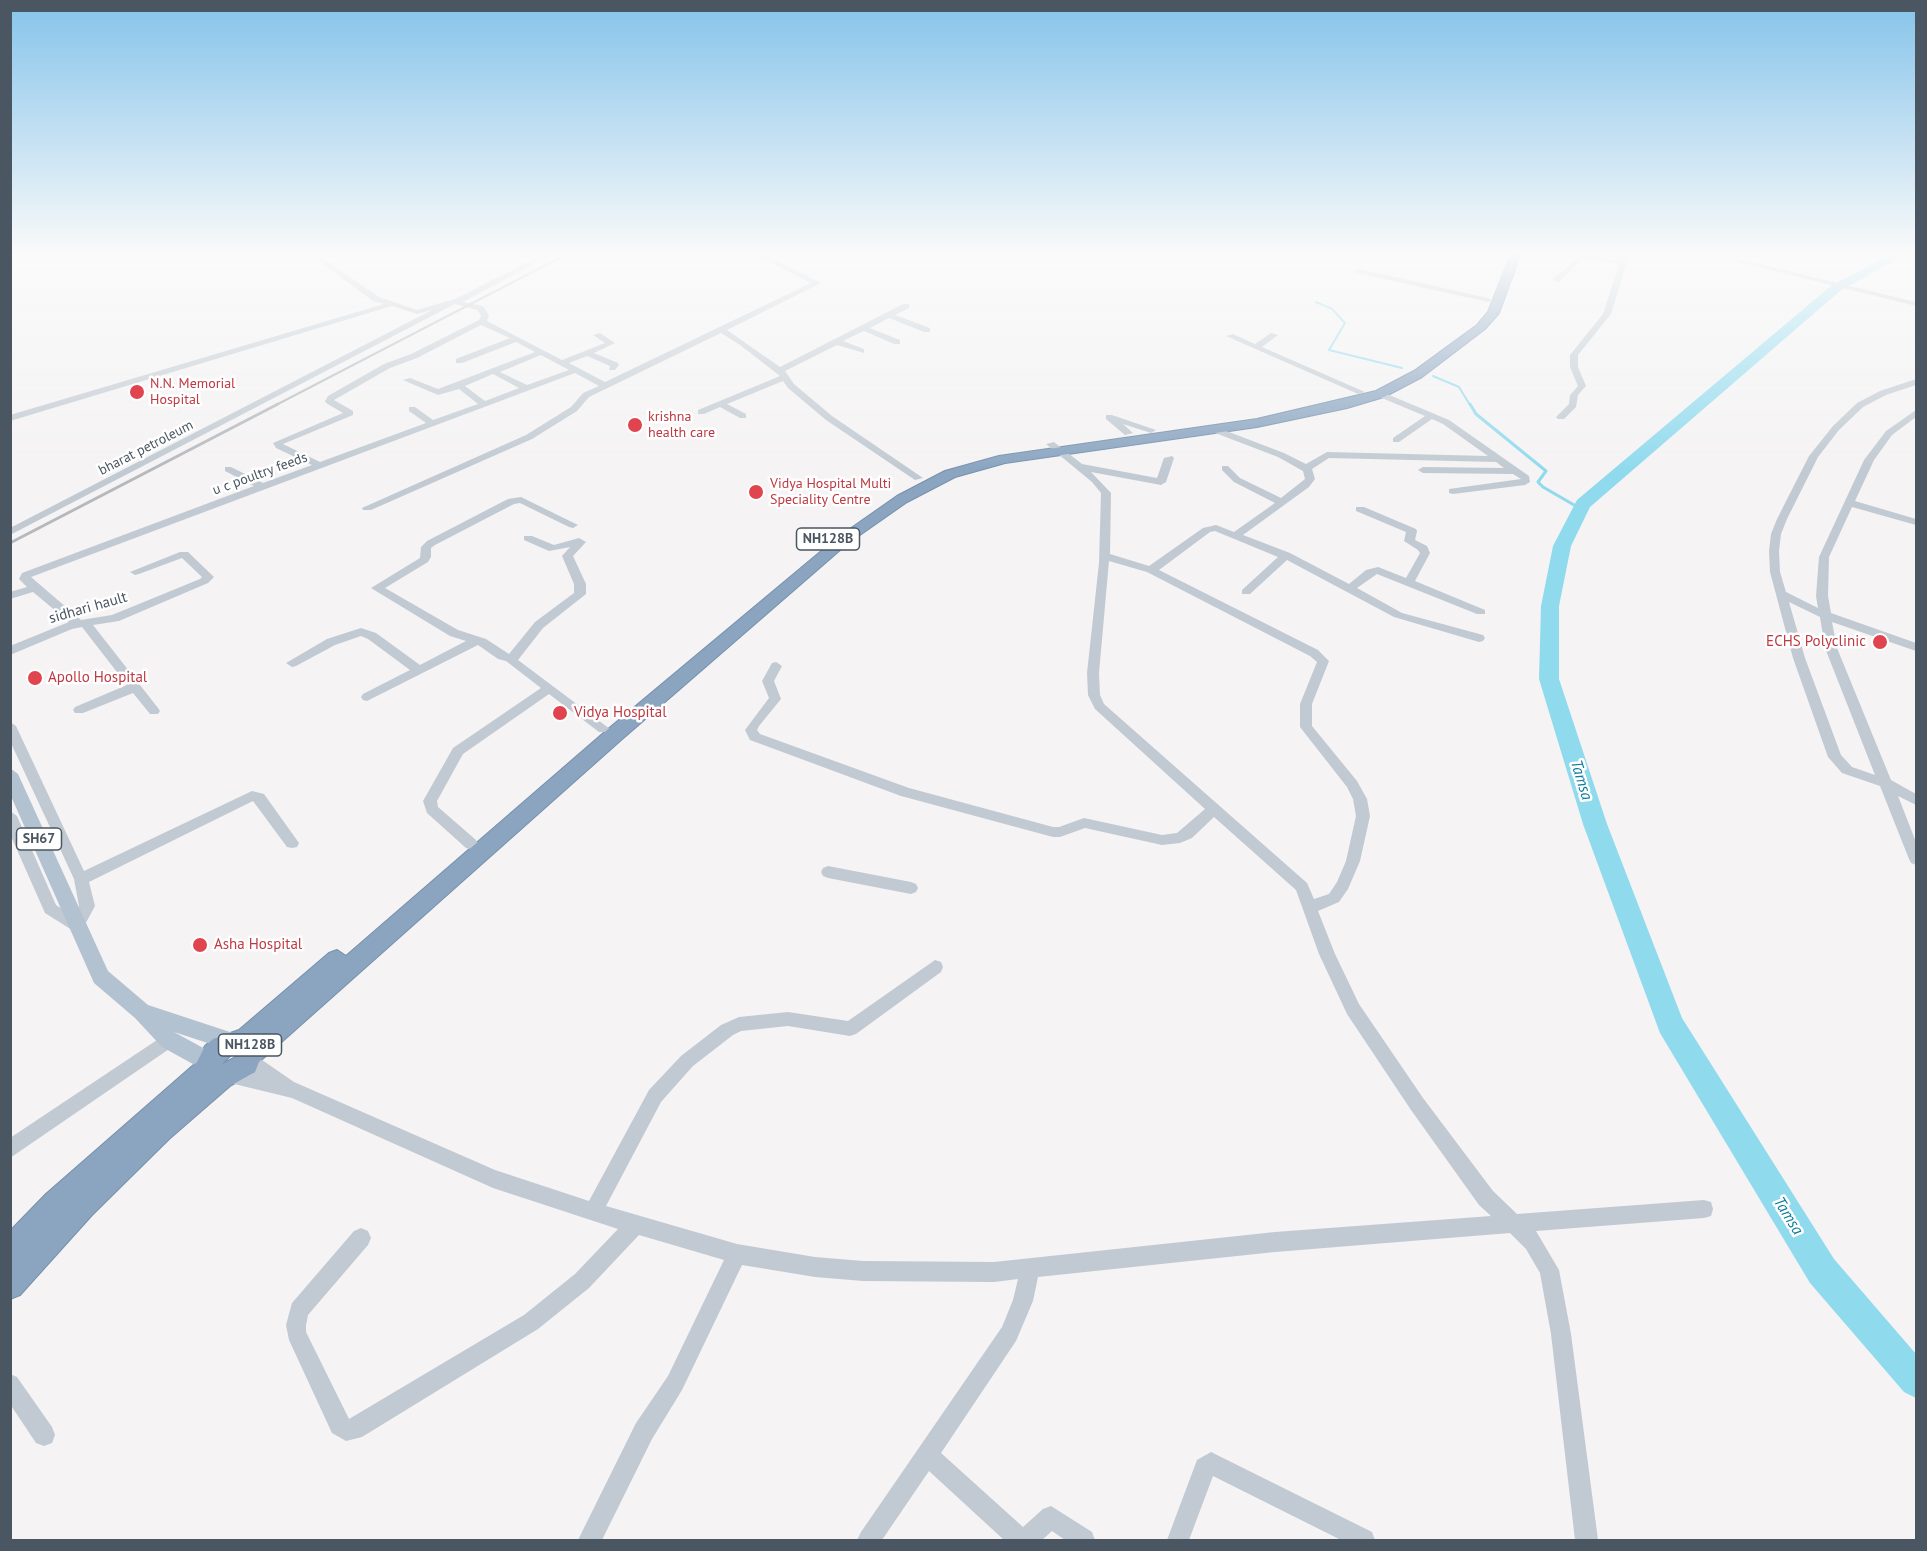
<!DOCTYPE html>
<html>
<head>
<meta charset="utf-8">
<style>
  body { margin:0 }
  #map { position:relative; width:1927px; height:1551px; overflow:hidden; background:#f5f3f3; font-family:"PT Sans",sans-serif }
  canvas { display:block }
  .frame { position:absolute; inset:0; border:12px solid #4a5661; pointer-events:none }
</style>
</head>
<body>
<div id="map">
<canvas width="1927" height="1551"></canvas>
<div class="frame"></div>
</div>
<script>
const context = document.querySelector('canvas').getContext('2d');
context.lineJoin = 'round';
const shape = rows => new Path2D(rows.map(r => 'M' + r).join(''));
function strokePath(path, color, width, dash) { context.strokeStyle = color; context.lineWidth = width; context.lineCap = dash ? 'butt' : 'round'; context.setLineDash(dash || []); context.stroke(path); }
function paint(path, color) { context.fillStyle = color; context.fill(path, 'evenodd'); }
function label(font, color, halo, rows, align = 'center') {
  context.font = font + ' "PT Sans",sans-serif'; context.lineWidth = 5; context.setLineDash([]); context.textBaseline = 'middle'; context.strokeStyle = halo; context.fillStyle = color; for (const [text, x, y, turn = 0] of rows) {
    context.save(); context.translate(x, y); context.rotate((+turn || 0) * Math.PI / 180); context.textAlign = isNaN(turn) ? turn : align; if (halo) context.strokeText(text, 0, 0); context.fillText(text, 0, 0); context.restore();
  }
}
const streamFar1 = shape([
  [1316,302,1332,309,1345,323,1329,350,1402,368],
  [1433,376,1459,387,1470,405]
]);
const stream = shape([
  [1470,404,1476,414,1546,471,1538,482,1543,487,1581,509]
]);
const river = shape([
  [1894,253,1908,253,1840,291,1590,507,1571,546,1559,606,1559,679,1607,824,1682,1018,1834,1259,1916,1354,1916,1398,1904,1392,1810,1283,1660,1033,1583,824,1539,679,1541,606,1553,546,1577,500,1832,285,1894,253]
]);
const minor = shape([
  [308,253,315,253,379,297,417,310,455,299,546,253,554,253,463,302,483,306,489,315,487,321,562,360,605,343,593,335,600,333,615,343,594,353,618,363,619,365,615,370,609,370,610,366,587,356,569,363,605,382,811,283,753,253,761,253,821,283,727,330,780,367,903,304,909,304,909,308,895,315,930,328,930,332,924,332,889,318,870,328,900,340,900,344,894,344,864,331,843,341,864,349,864,353,837,345,785,371,794,384,832,416,923,478,915,480,826,420,788,388,783,381,727,404,746,414,746,418,740,418,720,407,704,414,698,414,698,410,780,376,740,345,721,333,589,397,577,411,532,439,371,510,363,510,362,508,526,435,571,407,583,393,599,386,575,373,31,577,81,620,112,615,200,579,202,577,182,558,139,574,135,575,130,572,180,552,188,552,214,577,208,583,119,621,93,625,158,708,160,711,158,714,150,714,133,693,83,713,75,713,73,710,75,707,127,685,82,627,72,629,10,655,10,646,69,622,33,592,10,599,10,592,27,587,19,579,22,573,254,486,225,471,225,467,231,467,263,483,312,465,276,448,273,443,343,413,326,403,325,401,328,396,384,364,411,354,479,320,481,315,477,310,455,304,10,535,10,528,432,310,417,314,392,306,10,421,10,415,384,304,373,301,308,253],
  [481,325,510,338,456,359,456,363,462,363,516,342,535,352,438,389,410,378,403,380,438,395,459,389,478,404,433,420,415,407,409,407,409,411,426,423,320,462,283,444,353,415,353,411,334,400,390,368,417,358,481,325],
  [541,355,569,370,527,385,500,372,541,355],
  [493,374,519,388,485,401,465,386,493,374],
  [1624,253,1630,253,1611,314,1578,355,1578,367,1586,386,1578,395,1576,407,1564,419,1558,419,1556,417,1569,404,1570,395,1578,386,1570,367,1570,355,1603,314,1619,265,1584,258,1559,282,1552,280,1581,255,1621,261,1624,253],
  [1702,253,1713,253,1916,302,1916,306,1702,253],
  [1360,269,1488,298,1492,300,1488,302,1357,273,1356,271,1360,269],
  [1271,333,1278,335,1262,347,1365,392,1358,394,1226,336,1233,334,1255,344,1271,333],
  [1916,379,1916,385,1886,395,1863,407,1839,430,1818,457,1787,519,1781,534,1779,551,1780,572,1786,592,1818,608,1816,596,1819,557,1864,460,1886,431,1916,410,1916,417,1892,435,1874,460,1855,501,1916,519,1916,525,1852,507,1829,557,1828,596,1831,613,1916,643,1916,651,1832,622,1837,648,1891,780,1916,794,1916,805,1898,796,1916,842,1916,865,1911,863,1909,859,1880,786,1842,773,1828,757,1793,658,1770,572,1769,551,1771,534,1777,519,1809,456,1833,426,1857,403,1880,391,1916,379],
  [1789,602,1820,617,1825,648,1875,775,1852,767,1841,755,1805,658,1789,602],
  [1380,391,1449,420,1529,476,1530,482,1525,485,1453,494,1449,493,1449,489,1521,479,1513,474,1423,473,1418,470,1423,467,1504,468,1496,462,1329,458,1312,469,1315,479,1309,487,1243,535,1290,553,1349,584,1366,570,1378,567,1406,578,1420,553,1418,550,1404,541,1406,532,1356,511,1356,507,1364,507,1416,529,1417,531,1415,540,1427,546,1430,553,1415,581,1485,610,1485,614,1477,614,1377,574,1357,588,1402,613,1483,635,1485,638,1483,641,1479,642,1394,617,1287,560,1250,594,1242,594,1242,590,1278,557,1215,531,1210,532,1159,570,1318,650,1329,661,1312,704,1312,726,1357,781,1367,799,1370,816,1360,861,1348,889,1339,902,1318,911,1335,954,1359,1004,1423,1098,1493,1191,1517,1214,1704,1200,1711,1202,1713,1209,1711,1216,1704,1218,1536,1231,1559,1270,1571,1334,1598,1540,1575,1540,1551,1334,1540,1273,1526,1249,1510,1233,1275,1252,1038,1277,1033,1301,1016,1341,941,1453,1023,1527,1043,1509,1051,1506,1092,1532,1095,1540,1065,1540,1052,1531,1042,1540,1004,1540,929,1471,882,1540,857,1540,861,1532,1002,1327,1013,1300,1018,1279,994,1282,863,1281,815,1277,742,1265,682,1390,652,1439,602,1540,578,1540,636,1423,668,1376,724,1260,639,1235,589,1288,538,1329,362,1437,346,1441,332,1433,289,1340,286,1325,292,1303,354,1231,361,1228,368,1231,371,1238,368,1245,308,1315,306,1325,306,1332,349,1419,524,1315,575,1274,618,1229,493,1188,292,1098,222,1081,219,1075,222,1069,228,1067,255,1073,243,1064,240,1059,243,1054,249,1051,294,1082,495,1170,589,1201,649,1090,681,1056,721,1025,739,1017,788,1012,848,1021,935,960,941,962,943,967,941,972,856,1034,850,1036,788,1026,741,1031,733,1035,693,1066,661,1102,606,1206,737,1244,815,1257,863,1261,994,1262,1275,1232,1491,1216,1479,1205,1411,1110,1347,1014,1319,954,1296,890,1214,817,1192,838,1180,843,1162,845,1085,828,1060,837,1053,837,901,796,750,740,745,730,769,698,762,681,772,663,776,662,782,666,774,681,781,699,759,726,757,730,760,734,909,788,1053,827,1059,827,1084,818,1162,835,1177,833,1205,809,1095,709,1088,695,1087,673,1099,563,1101,493,1092,482,1046,444,1054,442,1082,464,1157,478,1164,458,1172,456,1174,458,1166,482,1161,485,1091,472,1111,493,1110,554,1149,566,1203,528,1216,525,1234,532,1275,503,1234,482,1222,470,1222,466,1228,466,1240,478,1281,498,1305,479,1303,471,1278,457,1210,431,1210,427,1216,427,1284,453,1306,464,1327,452,1488,456,1443,424,1432,419,1399,442,1393,442,1393,438,1425,416,1377,396,1376,394,1380,391],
  [1109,561,1147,572,1310,656,1317,662,1300,704,1300,727,1347,787,1353,799,1356,816,1346,861,1337,882,1329,894,1314,899,1307,883,1104,704,1100,695,1099,673,1109,561],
  [1106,415,1112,415,1156,430,1151,433,1123,424,1133,433,1125,435,1106,419,1106,415],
  [521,497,578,525,573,528,569,527,520,503,514,504,435,545,431,548,431,557,428,562,385,588,458,630,486,639,509,654,535,622,574,593,574,584,562,556,570,547,549,551,524,540,524,536,532,536,554,545,579,538,586,542,573,556,586,584,586,594,543,628,518,660,610,729,609,732,599,732,549,694,463,754,437,801,438,807,476,840,478,844,476,848,471,849,466,848,427,813,423,801,453,748,541,688,506,661,498,659,478,645,367,701,363,700,361,697,363,694,410,670,368,639,361,636,335,645,296,666,292,667,286,663,327,639,361,628,376,633,420,665,466,641,450,636,371,588,420,558,421,547,427,541,508,499,521,497],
  [10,722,16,726,84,871,252,791,264,794,299,843,297,847,292,848,287,847,253,801,89,882,95,906,82,930,77,932,72,930,45,913,10,834,10,811,17,816,56,905,74,916,79,906,74,879,10,741,10,722],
  [828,866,911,882,916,884,918,888,916,892,911,894,828,878,823,876,821,872,823,868,828,866],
  [169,1032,175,1035,177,1040,175,1045,10,1158,10,1138,169,1032],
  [10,1374,17,1377,52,1427,55,1435,52,1443,44,1446,36,1443,10,1404,10,1374],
  [1211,1452,1372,1532,1375,1540,1341,1540,1213,1476,1189,1540,1167,1540,1197,1460,1211,1452]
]);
const major = shape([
  [10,768,18,774,108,971,148,1005,239,1035,242,1042,239,1049,232,1051,174,1032,216,1055,219,1062,216,1069,209,1071,202,1069,162,1047,135,1018,94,983,10,794,10,768]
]);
const highway = shape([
  [1511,253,1521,253,1499,313,1485,329,1422,377,1384,397,1347,408,1257,427,1005,463,955,477,907,502,847,544,621,740,259,1062,255,1072,230,1086,169,1139,92,1215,20,1295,10,1299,10,1231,46,1194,197,1062,205,1046,213,1039,239,1030,329,953,337,950,346,956,607,730,837,538,897,496,945,471,999,456,1257,419,1376,391,1414,371,1477,325,1488,312,1511,253],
  [237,1052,236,1057,222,1064,231,1055,237,1052]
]);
const railFar1 = shape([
  [276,405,569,253]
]);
const rail = shape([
  [10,543,278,404]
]);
const markers = [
  [137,392,8,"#e0444e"],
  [635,425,8,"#e0444e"],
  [756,492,8,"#e0444e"],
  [1880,642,8,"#e0444e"],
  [35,678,8,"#e0444e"],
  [560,713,8,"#e0444e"],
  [200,945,8,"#e0444e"]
];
const farHealthnames = [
  ["N.N. Memorial",150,384],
  ["Hospital",150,400],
  ["krishna",648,417],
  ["health care",648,433],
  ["Vidya Hospital Multi",770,484],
  ["Speciality Centre",770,500]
];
const farStreetnames = [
  ["bharat petroleum",146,448,-27],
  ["u c poultry feeds",260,474,-20]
];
const shields = [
  [828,539,63],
  [39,839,45],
  [250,1045,63]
];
const shieldNames = [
  ["NH128B",828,539],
  ["SH67",39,839],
  ["NH128B",250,1045]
];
const streetNames = [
  ["sidhari hault",88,608,-16]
];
const healthNames = [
  ["ECHS Polyclinic",1866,642,"right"],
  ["Apollo Hospital",48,678],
  ["Vidya Hospital",574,713],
  ["Asha Hospital",214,945]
];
const waterNames = [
  ["Tamsa",1581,780,73],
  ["Tamsa",1788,1216,58]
];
strokePath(streamFar1, '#90daee', 2);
strokePath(stream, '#90daee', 3);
paint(river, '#90daee');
strokePath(highway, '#7690ad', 2);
paint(minor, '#c1cad2');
paint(major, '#b3c2d1');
paint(highway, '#8ba5c1');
strokePath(railFar1, '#b5b8bd', 2);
strokePath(rail, '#b5b8bd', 3);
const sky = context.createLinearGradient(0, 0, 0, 470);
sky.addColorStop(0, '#85c3ea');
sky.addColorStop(0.54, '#fafafa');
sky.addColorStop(1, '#fafafa00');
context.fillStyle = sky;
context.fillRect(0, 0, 1927, 470);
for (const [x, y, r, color] of markers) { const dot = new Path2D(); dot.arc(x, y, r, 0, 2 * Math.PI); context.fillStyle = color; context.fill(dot); strokePath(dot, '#fff', 2); }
label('14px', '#be3a42', '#fff', farHealthnames, 'left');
label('14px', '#4a5661', '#fff', farStreetnames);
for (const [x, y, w] of shields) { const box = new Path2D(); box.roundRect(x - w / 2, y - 11, w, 22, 4.5); context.fillStyle = '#fff'; context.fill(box); strokePath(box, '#4a5661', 1.5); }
label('bold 14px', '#4a5661', null, shieldNames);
label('15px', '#4a5661', '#fff', streetNames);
label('15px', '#be3a42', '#fff', healthNames, 'left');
label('italic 16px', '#0c7c9b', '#fff', waterNames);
</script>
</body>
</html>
